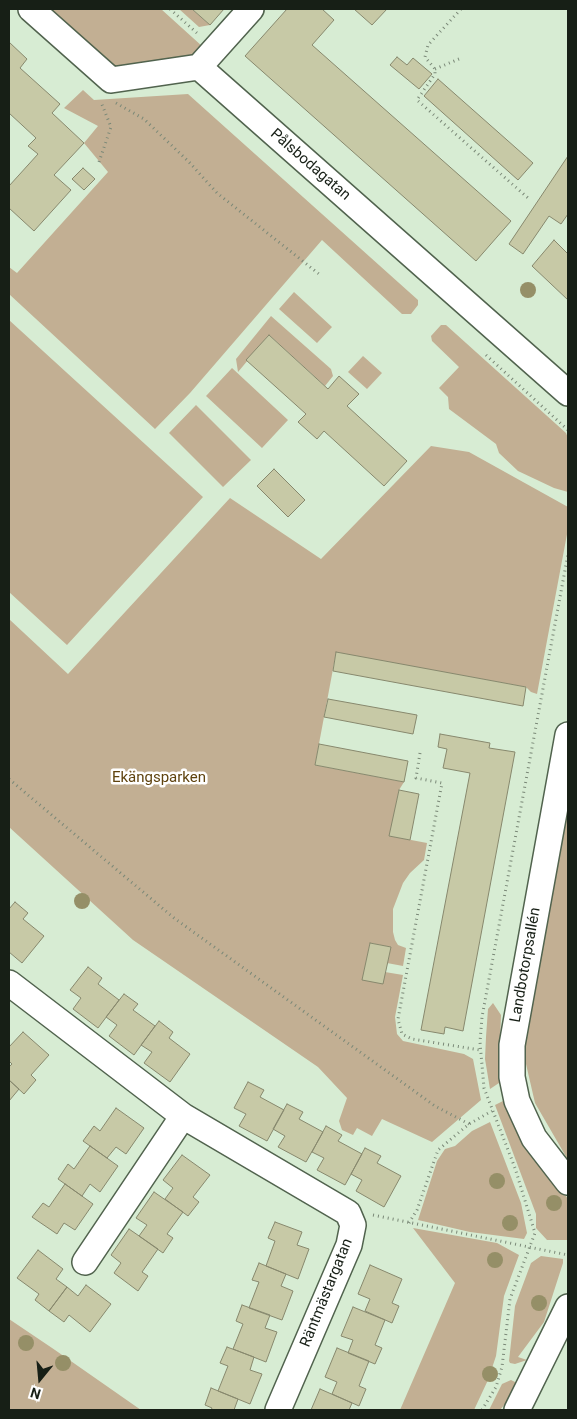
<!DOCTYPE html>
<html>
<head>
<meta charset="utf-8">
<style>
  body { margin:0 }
  #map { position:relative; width:577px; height:1419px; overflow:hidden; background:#d7ecd3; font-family:Roboto,sans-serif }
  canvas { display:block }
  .frame { position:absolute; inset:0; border:10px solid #171f16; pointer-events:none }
  .north { position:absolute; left:15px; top:1354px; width:50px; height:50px; -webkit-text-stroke:4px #fff; paint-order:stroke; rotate:197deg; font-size:14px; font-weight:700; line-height:20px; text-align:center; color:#171f16 }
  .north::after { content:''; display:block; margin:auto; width:18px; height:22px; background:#171f16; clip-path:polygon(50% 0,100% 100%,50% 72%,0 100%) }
</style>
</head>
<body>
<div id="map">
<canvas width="577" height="1419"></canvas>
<div class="frame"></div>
<div class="north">N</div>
</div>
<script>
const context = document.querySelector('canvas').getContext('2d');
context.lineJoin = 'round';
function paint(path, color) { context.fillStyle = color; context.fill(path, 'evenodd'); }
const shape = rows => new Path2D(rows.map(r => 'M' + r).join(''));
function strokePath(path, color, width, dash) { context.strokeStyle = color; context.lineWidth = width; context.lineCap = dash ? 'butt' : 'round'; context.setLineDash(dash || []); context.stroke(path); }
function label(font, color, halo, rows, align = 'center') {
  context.font = font + ' Roboto,sans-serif'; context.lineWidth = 5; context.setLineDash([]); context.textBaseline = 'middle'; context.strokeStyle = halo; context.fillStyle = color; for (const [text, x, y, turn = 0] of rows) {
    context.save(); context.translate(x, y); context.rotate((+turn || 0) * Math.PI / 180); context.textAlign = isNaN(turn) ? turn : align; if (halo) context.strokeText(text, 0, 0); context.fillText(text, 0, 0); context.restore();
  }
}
const green = shape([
  [49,9,161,9,203,47,191,59,124,69,112,65],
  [179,9,192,9,210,25,199,27],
  [83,90,94,100,188,94,418,300,418,305,411,314,402,314,322,240,190,393,155,429,9,294,9,267,17,273,108,172,84,143,98,126,64,108],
  [294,292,332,327,317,343,279,309],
  [271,316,331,369,333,376,325,386,269,335,238,372,236,359],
  [9,320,203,497,67,645,9,592],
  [441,325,446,325,566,433,568,438,568,492,554,488,518,471,499,453,496,444,449,409,448,397,439,388,459,367,432,341,431,336],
  [363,356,382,373,367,389,348,372],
  [232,368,288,420,262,448,206,396],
  [196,405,251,460,223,487,169,433],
  [431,446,469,452,568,507,568,529,537,694,531,692,526,687,336,653,315,765,404,782,399,790,390,836,427,843,424,860,410,873,403,883,393,909,393,932,395,940,398,945,406,948,403,966,387,963,390,947,370,943,363,979,385,972,403,975,395,1017,397,1034,403,1041,464,1054,473,1059,481,1100,432,1142,382,1119,372,1136,357,1128,353,1135,342,1130,339,1121,347,1098,318,1067,133,940,9,827,9,619,68,674,230,498,321,559],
  [568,792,568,1160,535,1103,526,1064,525,1032],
  [493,1003,501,1015,499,1070,502,1081,490,1089,485,1059,486,1037,488,1009],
  [505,1100,511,1118,568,1199,568,1240,547,1240,536,1228,536,1214,495,1105],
  [490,1122,521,1203,527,1233,524,1239,470,1232,418,1220,437,1161,445,1149,455,1146,472,1131],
  [413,1228,497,1243,519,1255,504,1296,496,1356,488,1380,474,1410,400,1410,455,1283],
  [541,1256,563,1259,563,1263,544,1322,518,1357,527,1360,515,1364,510,1363,509,1361,515,1306,531,1263],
  [9,1319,55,1350,141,1410,9,1410],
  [511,1380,521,1385,500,1410,489,1410,502,1384]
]);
const building = shape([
  [192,9,224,9,210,25,192,9],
  [287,9,322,9,334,20,312,45,511,221,476,261,245,56,287,9],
  [354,9,387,9,372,25,354,9],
  [9,42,27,59,20,68,60,104,52,113,84,143,54,175,71,190,34,231,9,208,9,186,38,154,28,146,36,138,9,113,9,42],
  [397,57,407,65,413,58,432,74,419,89,390,65,397,57],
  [438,79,533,163,518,180,424,96,438,79],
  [568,156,568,214,561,224,549,216,523,254,509,244,568,156],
  [83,168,95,179,84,190,72,179,83,168],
  [554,240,568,254,568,300,532,266,554,240],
  [269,335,328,389,339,376,359,394,347,406,407,461,384,486,324,431,317,439,298,422,306,414,246,360,269,335],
  [274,469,305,500,288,517,257,486,274,469],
  [336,652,526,687,523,706,333,671,336,652],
  [328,699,417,715,413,734,324,717,328,699],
  [440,734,490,743,489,748,515,752,463,1031,445,1027,444,1034,421,1030,470,773,443,768,447,749,438,747,440,734],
  [319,744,408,761,404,782,315,765,319,744],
  [399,790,419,794,410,840,389,836,399,790],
  [15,902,28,913,23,919,44,936,22,963,9,952,9,909,15,902],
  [370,943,391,947,383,984,362,980,370,943],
  [88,967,102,978,98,984,119,1000,98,1028,73,1009,81,998,70,990,88,967],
  [124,994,138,1004,133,1010,155,1026,134,1055,109,1036,117,1025,106,1017,124,994],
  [159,1021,173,1032,169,1038,190,1054,170,1082,144,1063,152,1052,141,1045,159,1021],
  [23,1032,49,1055,31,1075,36,1080,24,1094,9,1080,9,1067,12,1064,9,1061,9,1047,23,1032],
  [9,1080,19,1089,9,1101,9,1080],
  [248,1082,264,1090,260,1097,284,1110,267,1141,239,1126,246,1114,234,1108,248,1082],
  [287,1104,303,1112,299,1119,323,1132,306,1162,278,1147,285,1136,273,1129,287,1104],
  [116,1108,144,1128,126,1154,116,1147,107,1158,83,1141,94,1126,100,1131,116,1108],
  [326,1126,342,1135,338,1141,362,1154,345,1185,317,1170,324,1158,312,1152,326,1126],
  [90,1146,118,1166,100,1192,90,1184,82,1196,58,1179,68,1164,74,1169,90,1146],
  [365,1148,381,1156,377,1163,401,1176,384,1207,356,1191,362,1180,351,1174,365,1148],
  [182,1155,210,1175,193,1197,199,1202,188,1216,165,1199,173,1188,163,1180,182,1155],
  [65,1184,93,1204,75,1230,64,1223,57,1234,32,1217,43,1203,49,1207,65,1184],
  [154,1192,183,1212,167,1234,173,1238,163,1253,139,1236,147,1225,136,1218,154,1192],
  [275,1222,302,1232,297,1245,309,1249,298,1279,266,1266,275,1241,268,1238,275,1222],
  [129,1229,158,1249,142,1272,148,1276,138,1291,114,1273,121,1263,111,1255,129,1229],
  [38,1250,63,1269,56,1279,67,1287,49,1311,35,1300,39,1294,17,1278,38,1250],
  [259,1263,286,1274,281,1286,293,1291,282,1320,249,1308,259,1282,252,1280,259,1263],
  [370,1265,402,1279,392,1303,399,1306,392,1323,365,1311,370,1299,358,1294,370,1265],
  [86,1285,111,1304,90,1332,69,1315,64,1322,49,1311,67,1287,78,1296,86,1285],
  [242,1305,270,1315,265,1328,277,1332,266,1362,233,1349,243,1324,236,1321,242,1305],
  [353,1307,385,1320,375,1345,382,1348,375,1364,348,1353,353,1340,341,1336,353,1307],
  [227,1347,254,1357,250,1370,262,1374,250,1404,218,1391,228,1366,220,1363,227,1347],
  [337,1348,369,1361,359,1386,366,1389,359,1406,332,1394,337,1382,325,1377,337,1348],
  [211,1388,238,1399,234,1410,211,1410,212,1408,205,1405,211,1388],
  [320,1389,352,1403,349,1410,311,1410,320,1389]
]);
const path = shape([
  [170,9,198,34],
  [461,9,428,45,425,57,435,69,435,74,417,100,528,198],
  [435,69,459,59],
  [116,103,144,119,189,162,217,193,319,274],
  [99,162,111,127,101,102],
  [486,355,568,430],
  [420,753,416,778,442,783,398,1019,402,1034,412,1039,480,1050],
  [9,779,174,918,435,1106,469,1124],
  [373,1215,568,1255],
  [409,1223,417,1210,438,1150,469,1124,492,1111],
  [482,1410,496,1387,502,1367,510,1299,535,1233,515,1168,484,1088,480,1042,482,1017,568,554]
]);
const minor = shape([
  [31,9,111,80,199,67,568,393],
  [199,67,251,9],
  [568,735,512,1045,512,1077,517,1101,534,1138,568,1182],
  [9,983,183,1116,348,1213,353,1225,349,1245,278,1410],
  [85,1262,183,1116],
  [517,1410,568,1307]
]);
const trees = [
  [528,290],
  [82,901],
  [497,1181],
  [554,1203],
  [510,1223],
  [495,1260],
  [539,1303],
  [26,1343],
  [63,1363],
  [490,1374]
];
const streetNames = [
  ["Pålsbodagatan",310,165,41],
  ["Landbotorpsallén",526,965,-80],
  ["Räntmästargatan",327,1293,-68]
];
const parkNames = [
  ["Ekängsparken",159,778]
];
paint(green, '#c2af93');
paint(building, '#c7c9a6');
strokePath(building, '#87886d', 1);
strokePath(minor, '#51634e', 28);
strokePath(path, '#7a8877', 3, [1, 4]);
strokePath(minor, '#fff', 25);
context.fillStyle = '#958f67';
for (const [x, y] of trees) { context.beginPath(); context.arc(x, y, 8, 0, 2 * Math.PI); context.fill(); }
label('15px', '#171f16', '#fff', streetNames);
label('15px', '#5f430f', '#fff', parkNames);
</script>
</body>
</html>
